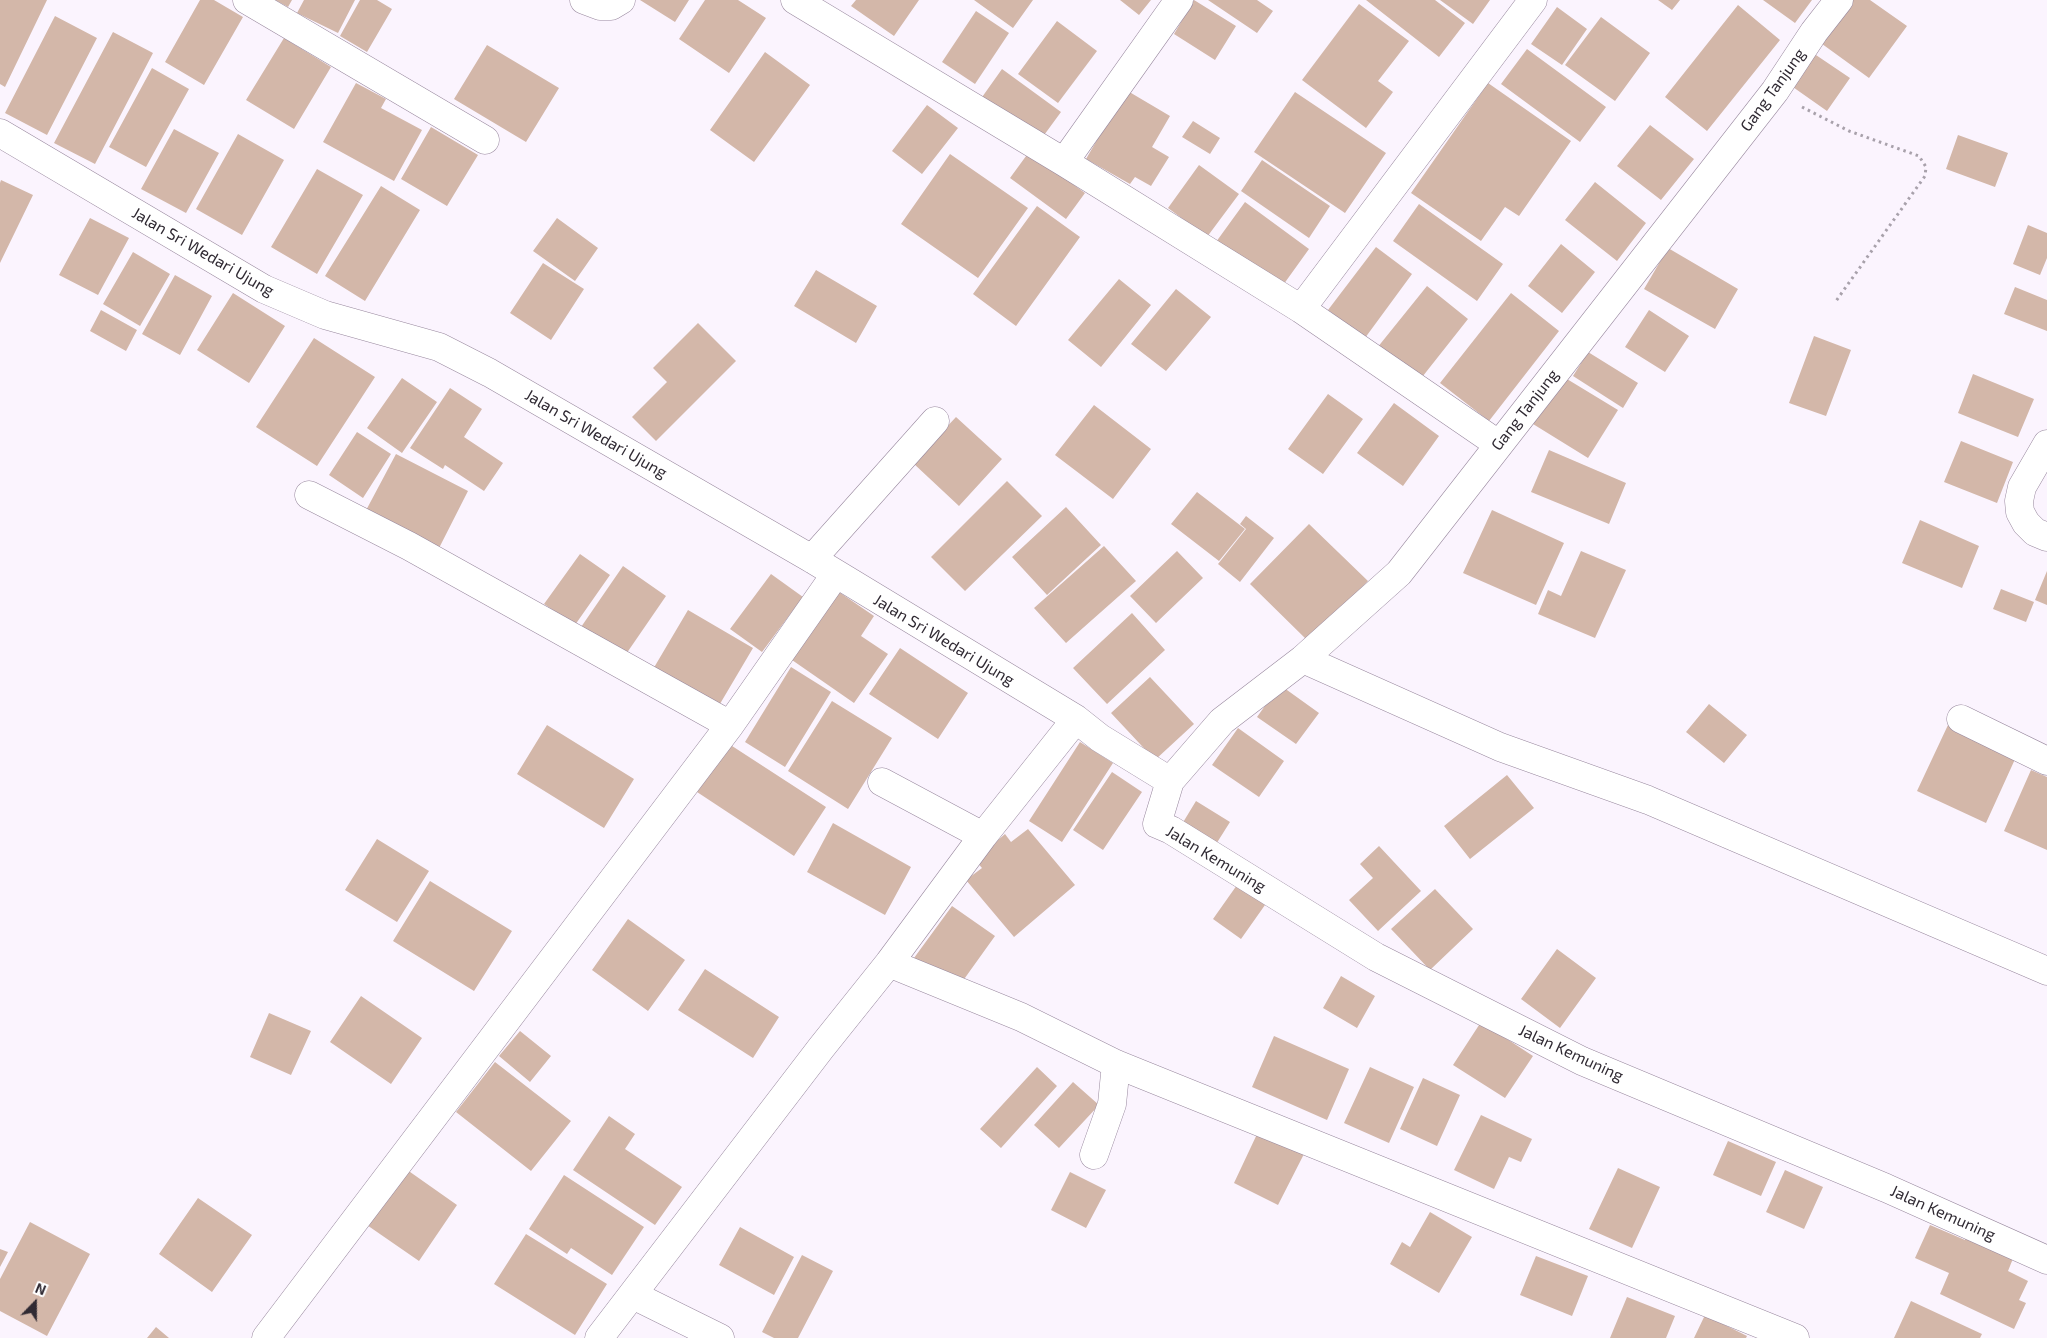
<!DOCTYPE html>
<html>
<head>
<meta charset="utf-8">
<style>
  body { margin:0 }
  #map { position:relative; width:2047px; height:1338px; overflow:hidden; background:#fbf4fe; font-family:"Exo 2",sans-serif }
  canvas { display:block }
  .north { position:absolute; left:10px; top:1278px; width:50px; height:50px; -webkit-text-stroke:4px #fff; paint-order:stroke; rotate:22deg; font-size:14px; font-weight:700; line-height:20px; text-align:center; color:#302a33 }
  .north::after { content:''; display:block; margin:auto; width:18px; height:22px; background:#302a33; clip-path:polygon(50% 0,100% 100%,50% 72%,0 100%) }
</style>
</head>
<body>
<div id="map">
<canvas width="2047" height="1338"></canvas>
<div class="north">N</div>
</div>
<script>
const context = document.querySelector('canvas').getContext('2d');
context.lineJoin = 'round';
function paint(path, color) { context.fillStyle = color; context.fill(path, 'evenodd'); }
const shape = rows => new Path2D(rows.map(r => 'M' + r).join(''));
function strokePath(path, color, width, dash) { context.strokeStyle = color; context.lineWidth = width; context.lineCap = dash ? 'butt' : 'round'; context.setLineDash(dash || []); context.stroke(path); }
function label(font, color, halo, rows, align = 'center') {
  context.font = font + ' "Exo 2",sans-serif'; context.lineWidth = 4; context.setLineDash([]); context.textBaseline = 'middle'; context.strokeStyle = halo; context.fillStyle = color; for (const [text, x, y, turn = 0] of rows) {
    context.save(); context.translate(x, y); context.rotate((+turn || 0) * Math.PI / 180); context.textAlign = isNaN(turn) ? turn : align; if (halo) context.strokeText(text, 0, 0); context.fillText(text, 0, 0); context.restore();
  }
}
const building = shape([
  [0,0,47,0,5,87,0,84],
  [200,0,214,0,243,17,204,85,165,62],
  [275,0,292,0,288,7],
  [304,0,355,0,338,33,297,13],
  [360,0,377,0,392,9,367,52,340,36],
  [640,0,689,0,675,22],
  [705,0,738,0,766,18,729,73,679,39],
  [856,0,919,0,894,36,851,6],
  [974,0,1033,0,1013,28],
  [1120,0,1151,0,1139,15],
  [1194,0,1236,26,1215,60,1174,34],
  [1208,0,1257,0,1273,11,1257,33],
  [1366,0,1435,0,1465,23,1439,57],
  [1440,0,1490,0,1473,24],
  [1658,0,1680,0,1672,10],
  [1763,0,1812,0,1795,23],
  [1848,0,1870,0,1907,26,1869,78,1818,41],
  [1359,4,1409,41,1378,81,1393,92,1366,128,1302,80],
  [1738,5,1780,40,1707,131,1665,97],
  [1557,7,1587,29,1562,65,1531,44],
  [976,11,1009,33,975,84,942,62],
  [55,16,97,38,47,135,5,113],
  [1601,17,1650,53,1615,101,1565,65],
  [1057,21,1097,51,1058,103,1018,74],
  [113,32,153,53,95,164,54,143],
  [284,38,331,67,294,129,246,100],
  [487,45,559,88,526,142,454,99],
  [1527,49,1606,107,1580,142,1501,84],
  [765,52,810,85,754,162,710,130],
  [1813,53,1850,78,1827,111,1790,85],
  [152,68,189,89,146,167,109,147],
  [1002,69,1061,112,1039,142,980,100],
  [356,83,386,99,381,108,422,130,394,181,323,142],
  [1488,83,1571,141,1519,216,1505,207,1481,241,1411,193],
  [1126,90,1170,116,1152,147,1169,157,1151,186,1135,177,1130,184,1086,159],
  [1295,92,1386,153,1345,213,1254,152],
  [927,105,958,128,922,174,892,151],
  [1193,121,1220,138,1210,154,1182,137],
  [1650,125,1694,159,1661,200,1617,166],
  [431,127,478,155,447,206,401,179],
  [174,129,219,153,186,213,141,189],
  [238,134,284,160,242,235,196,209],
  [1958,135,2008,153,1995,187,1946,169],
  [1029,152,1085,193,1066,219,1010,178],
  [950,154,1028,208,978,278,901,224],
  [1262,160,1330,206,1309,238,1241,191],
  [1199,165,1239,194,1207,237,1168,208],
  [317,169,363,195,317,274,271,247],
  [1,180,33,195,0,263,0,183],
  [1595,182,1646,223,1617,261,1565,220],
  [381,186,420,210,365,301,325,276],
  [1245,202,1309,249,1281,288,1216,242],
  [1419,204,1503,264,1477,301,1393,241],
  [1037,206,1080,237,1016,326,973,294],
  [90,218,129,238,98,295,59,275],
  [557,218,598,248,575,281,533,251],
  [2028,225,2047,233,2047,258,2040,275,2013,264],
  [1561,244,1595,272,1562,313,1528,286],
  [1376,247,1412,274,1365,338,1328,310],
  [1668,248,1738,289,1715,329,1644,289],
  [133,252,170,274,140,326,103,304],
  [543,263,584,289,551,340,510,313],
  [816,270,877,306,856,343,794,306],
  [175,275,212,296,180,355,142,334],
  [1119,279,1151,305,1101,367,1068,340],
  [1427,286,1468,319,1419,381,1377,348],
  [2015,287,2047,300,2047,331,2004,314],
  [1176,289,1211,317,1166,371,1131,344],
  [233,293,285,326,249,383,197,350],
  [1511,293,1559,331,1489,421,1440,383],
  [101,310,137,330,126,351,90,331],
  [1649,310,1689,336,1665,372,1625,347],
  [698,323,736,361,656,441,632,417,667,382,653,368],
  [1814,336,1851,350,1826,416,1789,403],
  [314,338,375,377,317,466,256,427],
  [1588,352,1638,383,1623,408,1573,376],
  [1973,374,2034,399,2018,437,1958,413],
  [1562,376,1618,410,1588,458,1533,424],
  [402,378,437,402,402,453,367,428],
  [450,388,482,409,464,437,503,463,484,491,445,465,443,469,410,448],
  [1328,394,1363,419,1323,474,1288,449],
  [1394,403,1439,436,1403,486,1357,453],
  [1094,405,1151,449,1113,499,1055,455],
  [956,417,1002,459,959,506,913,463],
  [357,432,391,454,363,498,329,475],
  [1961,441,2013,462,1997,503,1944,482],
  [1549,450,1626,483,1609,524,1531,492],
  [396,454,468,491,436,554,363,516],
  [1007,481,1042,516,965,591,931,557],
  [1197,492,1245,529,1219,561,1171,524],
  [1066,507,1101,545,1047,595,1012,557],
  [1492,510,1564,543,1536,605,1463,573],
  [1246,516,1274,538,1240,582,1218,564,1246,529,1240,524],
  [1920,520,1979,546,1962,588,1902,563],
  [1309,524,1368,581,1309,642,1250,584],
  [1104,546,1136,581,1066,643,1034,608],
  [1177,551,1203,578,1156,623,1130,596],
  [1581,551,1626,570,1595,638,1538,614,1548,590,1561,596],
  [580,554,610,575,575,625,544,604],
  [623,566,666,596,622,660,579,630],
  [2047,571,2047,605,2035,600],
  [771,574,803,597,762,652,730,629],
  [2001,589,2034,602,2026,622,1993,609],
  [839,592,874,616,861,636,888,654,854,703,792,660],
  [688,610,753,648,714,714,649,676],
  [1132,613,1165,650,1107,704,1073,668],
  [900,648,968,693,938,739,869,694],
  [791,667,831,692,785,767,745,742],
  [1150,677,1194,724,1155,760,1111,713],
  [1280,685,1319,713,1296,744,1257,717],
  [832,701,892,738,848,809,788,771],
  [1709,704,1747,735,1724,763,1686,732],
  [547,725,634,779,604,828,517,774],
  [1948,725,2016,757,1986,823,1917,791],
  [1238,728,1284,761,1259,797,1212,765],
  [1080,742,1113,763,1062,842,1029,821],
  [729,744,826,807,794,856,697,792],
  [2031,770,2047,777,2047,850,2004,831],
  [1112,772,1142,792,1103,850,1073,830],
  [1507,775,1534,808,1470,859,1444,826],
  [1196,801,1230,822,1213,849,1179,829],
  [833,823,911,867,885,915,807,872],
  [1028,829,1075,885,1014,937,966,880,982,868,975,860,1005,834,1011,842],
  [377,839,429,871,397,922,345,890],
  [1379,846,1421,891,1378,931,1349,900,1373,878,1360,864],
  [430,881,512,931,474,991,393,941],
  [1237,885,1265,905,1241,939,1213,919],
  [1435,889,1473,929,1430,970,1391,929],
  [952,906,995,936,957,989,914,958],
  [628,919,685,960,648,1011,592,970],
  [1557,949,1596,978,1560,1028,1521,999],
  [705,969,779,1017,753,1058,678,1010],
  [1341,976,1375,996,1357,1028,1323,1008],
  [361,996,422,1038,391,1084,330,1042],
  [269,1013,311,1031,291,1075,250,1057],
  [1481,1022,1533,1056,1505,1098,1453,1065],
  [520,1031,551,1056,530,1082,499,1056],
  [1274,1036,1349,1069,1327,1120,1252,1087],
  [495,1062,571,1121,531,1171,456,1112],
  [1037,1067,1057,1086,1001,1148,980,1129],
  [1370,1067,1414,1087,1389,1143,1344,1123],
  [1423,1078,1460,1095,1437,1146,1400,1129],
  [1073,1082,1099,1105,1059,1148,1034,1125],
  [1481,1115,1532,1139,1521,1162,1509,1157,1494,1189,1454,1170],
  [609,1116,635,1134,625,1149,682,1187,655,1225,573,1170],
  [1258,1132,1304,1154,1278,1205,1234,1183],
  [1728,1141,1776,1162,1761,1196,1713,1175],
  [403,1167,457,1205,419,1261,364,1223],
  [1618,1168,1660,1187,1632,1248,1589,1229],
  [1785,1170,1823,1187,1804,1229,1766,1212],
  [1070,1172,1106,1190,1086,1228,1051,1210],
  [564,1175,644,1227,612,1275,571,1248,567,1254,529,1229],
  [198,1198,252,1235,212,1292,159,1254],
  [1430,1212,1472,1237,1439,1293,1390,1264,1402,1242,1410,1247],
  [30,1222,90,1254,47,1336,0,1311,0,1279],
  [1930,1225,1965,1240,1967,1234,2014,1256,2008,1271,2028,1281,2019,1300,2026,1303,2014,1329,1940,1294,1949,1273,1915,1258],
  [740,1227,794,1257,774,1295,719,1265],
  [526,1234,607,1284,575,1335,494,1284],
  [0,1249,8,1252,0,1267],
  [802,1255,833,1271,798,1338,774,1338,762,1332],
  [1536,1256,1588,1276,1572,1316,1520,1295],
  [1627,1297,1675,1316,1666,1338,1610,1338],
  [1911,1301,1982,1334,1980,1338,1894,1338],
  [1705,1315,1747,1336,1746,1338,1694,1338],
  [156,1327,169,1338,147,1338]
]);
const path = shape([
  [1802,107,1849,131,1919,156,1926,167,1925,176,1836,301]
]);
const minor = shape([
  [247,0,485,140],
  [584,0,600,6,611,6,621,0],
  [795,0,1064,162,1301,309,1498,444],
  [1839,0,1814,32,1775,91,1399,573,1303,659,1222,721,1170,781,1157,824,1171,830,1376,957,1582,1061,1886,1188,2047,1260],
  [0,133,264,289,325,315,439,347,490,373,812,559,1076,719,1100,738,1170,781],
  [1064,162,1179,0],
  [1301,309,1533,0],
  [2047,444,2022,487,2019,501,2020,512,2026,523,2035,532,2047,537],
  [309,495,409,546,730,725],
  [812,559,935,421],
  [1303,659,1500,747,1648,800,2047,971],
  [1961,719,2047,761],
  [882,782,983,836],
  [889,963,1021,1017,1116,1064,1795,1338],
  [1094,1155,1112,1104,1116,1064],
  [633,1295,720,1338],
  [266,1338,730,725,835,575],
  [599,1338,821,1048,889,963,983,836,1076,719]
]);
const streetNames = [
  ["Gang Tanjung",1773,90,-54],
  ["Jalan Sri Wedari Ujung",203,252,30],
  ["Gang Tanjung",1525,410,-52],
  ["Jalan Sri Wedari Ujung",596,434,30],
  ["Jalan Sri Wedari Ujung",944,640,31],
  ["Jalan Kemuning",1216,859,31],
  ["Jalan Kemuning",1571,1053,25],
  ["Jalan Kemuning",1943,1213,24]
];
paint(building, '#d3b7a9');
strokePath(minor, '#98889e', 29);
strokePath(path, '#a8a1ab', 3, [2.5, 4]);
strokePath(minor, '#fff', 28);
label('16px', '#302a33', '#fff', streetNames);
</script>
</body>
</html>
